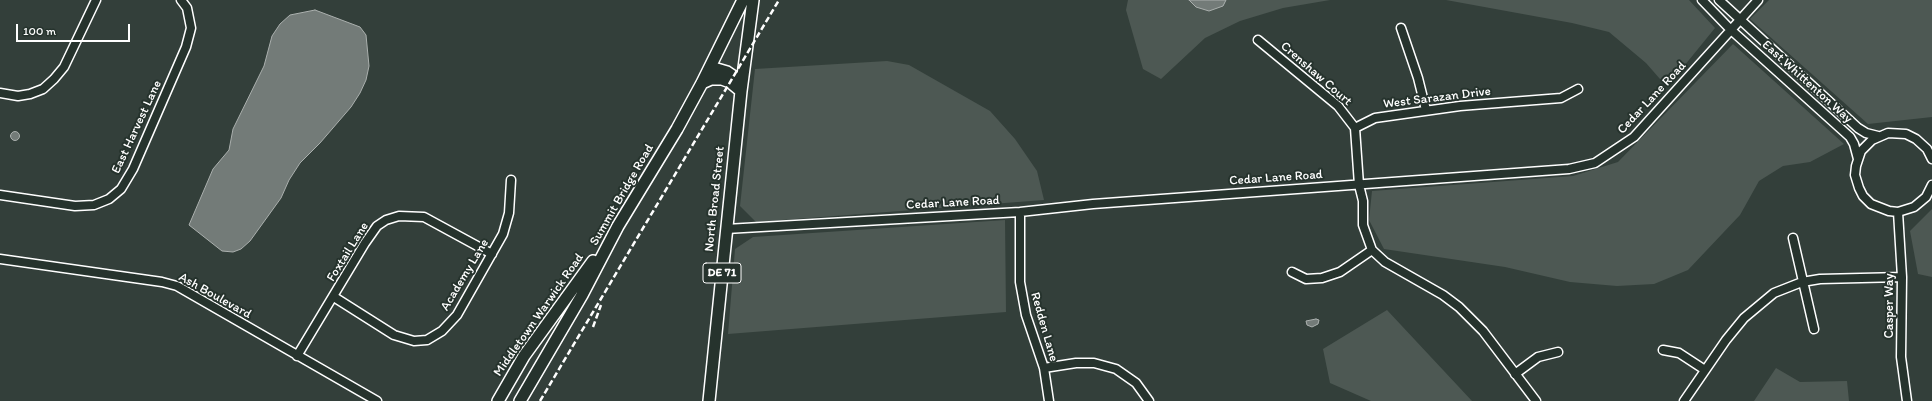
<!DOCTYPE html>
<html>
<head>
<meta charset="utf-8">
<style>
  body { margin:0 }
  #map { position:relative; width:1932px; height:401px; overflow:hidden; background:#333f3a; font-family:Itim,sans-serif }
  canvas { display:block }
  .scale { position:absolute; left:16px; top:24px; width:114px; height:18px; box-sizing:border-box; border:2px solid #fff; border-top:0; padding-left:5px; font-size:12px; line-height:14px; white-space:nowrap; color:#fff; -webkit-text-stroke:3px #26332d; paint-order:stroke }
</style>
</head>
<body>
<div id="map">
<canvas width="1932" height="401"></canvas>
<div class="scale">100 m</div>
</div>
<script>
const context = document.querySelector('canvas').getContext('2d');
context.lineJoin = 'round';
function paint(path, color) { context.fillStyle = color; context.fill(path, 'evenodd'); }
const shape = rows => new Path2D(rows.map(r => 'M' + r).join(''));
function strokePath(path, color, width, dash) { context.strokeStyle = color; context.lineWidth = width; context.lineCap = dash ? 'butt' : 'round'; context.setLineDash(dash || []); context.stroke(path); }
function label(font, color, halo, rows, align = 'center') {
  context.font = font + ' Itim,sans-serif'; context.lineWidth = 4; context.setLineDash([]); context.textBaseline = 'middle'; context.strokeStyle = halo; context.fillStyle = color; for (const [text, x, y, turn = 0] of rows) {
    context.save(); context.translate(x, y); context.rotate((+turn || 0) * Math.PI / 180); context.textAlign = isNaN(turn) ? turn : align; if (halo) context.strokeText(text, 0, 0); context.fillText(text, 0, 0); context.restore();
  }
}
const green = shape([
  [1128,0,1330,0,1283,8,1240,21,1205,38,1161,79,1143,69,1126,10],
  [1446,0,1689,0,1715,28,1667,87,1646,63,1609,32,1572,23],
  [1769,0,1932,0,1932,117,1868,124,1750,19],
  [1733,44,1844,144,1810,162,1783,166,1759,181,1740,215,1688,270,1654,284,1617,286,1570,282,1505,267,1384,249,1369,220,1372,191,1573,176,1618,162],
  [887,61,909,65,990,111,1015,139,1037,171,1044,200,756,222,740,206,755,69],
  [1932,209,1932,277,1918,274,1910,231],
  [1005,220,1006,312,728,334,735,249,753,237],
  [1387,310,1472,401,1371,401,1330,383,1323,349],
  [1776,368,1800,382,1847,381,1849,401,1754,401]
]);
const water = shape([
  [1189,0,1226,0,1223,6,1209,11,1196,7,1189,0],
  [315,10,360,27,366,35,369,66,366,80,360,93,351,107,320,143,300,163,289,180,281,198,250,241,241,249,233,252,222,251,189,225,213,169,229,150,233,129,264,66,272,36,280,24,290,15,315,10],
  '10.5 136a4.5 4.5 0 1 1 9 0a4.5 4.5 0 1 1-9 0Z',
  [1316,319,1319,320,1318,324,1312,327,1307,325,1306,321,1316,319]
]);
const minor = shape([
  [1702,0,1730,29,1850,137,1854,144,1858,159],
  [1719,0,1858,128,1866,133,1878,136],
  [1401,28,1418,78,1426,110],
  [1258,40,1338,106,1355,128],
  [0,93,18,96,30,94,43,89,54,79,64,67,96,0],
  [1932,159,1927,149,1916,139,1906,134,1888,133,1872,140,1861,151,1856,166,1855,175,1859,188,1863,196,1871,204,1889,211,1898,212,1914,207,1926,197,1932,185],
  [0,195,75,206,94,205,109,199,121,189,133,169,186,47,191,28,187,8,181,0],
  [1020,212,1020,282,1026,315,1044,368,1049,401],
  [1898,212,1902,277,1901,357,1907,401],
  [726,229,1020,212,1093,204,1569,169,1595,163,1634,137,1758,0],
  [1793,238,1814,329],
  [0,259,162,282,177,286,377,401],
  [1292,272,1306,279,1322,278,1340,272,1372,250],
  [334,297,394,335,414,341,427,340,442,331,457,315,503,234,509,213,511,180],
  [1663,350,1679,353,1705,370],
  [297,356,365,243,377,226,386,220,399,216,424,217,492,254],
  [1044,368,1076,363,1094,363,1116,369,1136,383,1149,401],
  [1515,374,1538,357,1558,352],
  [1536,401,1483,331,1459,307,1443,295,1385,262,1372,250,1363,225,1363,201,1359,185,1355,128,1375,118,1460,106,1561,98,1578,89],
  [1684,401,1726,340,1744,318,1774,293,1802,282,1820,279,1902,277]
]);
const major = shape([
  [710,67,727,72,742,82],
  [702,83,711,79,722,79,730,82,741,91],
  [498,401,524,356,593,261],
  [520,401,582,295,618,226,677,129,702,83,743,0],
  [709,401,741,91,753,0]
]);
const rail = shape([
  [593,327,601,305],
  [540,401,779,0]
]);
const shields = [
  [722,273,38]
];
const shieldNames = [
  ["DE 71",722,273]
];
const streetNames = [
  ["Crenshaw Court",1316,74,41],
  ["East Whittenton Way",1807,82,42],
  ["West Sarazan Drive",1437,98,-7],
  ["Cedar Lane Road",1652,98,-47],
  ["East Harvest Lane",137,127,-65],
  ["Cedar Lane Road",1276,178,-4],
  ["Summit Bridge Road",622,195,-60],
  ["North Broad Street",715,199,-84],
  ["Cedar Lane Road",953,203,-3],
  ["Foxtail Lane",348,252,-58],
  ["Academy Lane",465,275,-59],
  ["Ash Boulevard",215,296,29],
  ["Casper Way",1890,306,-90],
  ["Middletown Warwick Road",539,315,-55],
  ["Redden Lane",1044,327,74]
];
paint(green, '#4d5853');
paint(water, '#737b78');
strokePath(water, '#abb0ae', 1);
strokePath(minor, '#fff', 11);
strokePath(major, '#fff', 14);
strokePath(minor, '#26332d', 8);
strokePath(major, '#26332d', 11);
strokePath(rail, '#fff', 2.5, [6, 3]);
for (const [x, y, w] of shields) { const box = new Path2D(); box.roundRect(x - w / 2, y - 10, w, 20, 3); context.fillStyle = '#26332d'; context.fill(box); strokePath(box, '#fff', 1); }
label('bold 12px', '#fff', null, shieldNames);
label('13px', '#fff', '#26332d', streetNames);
</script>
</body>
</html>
